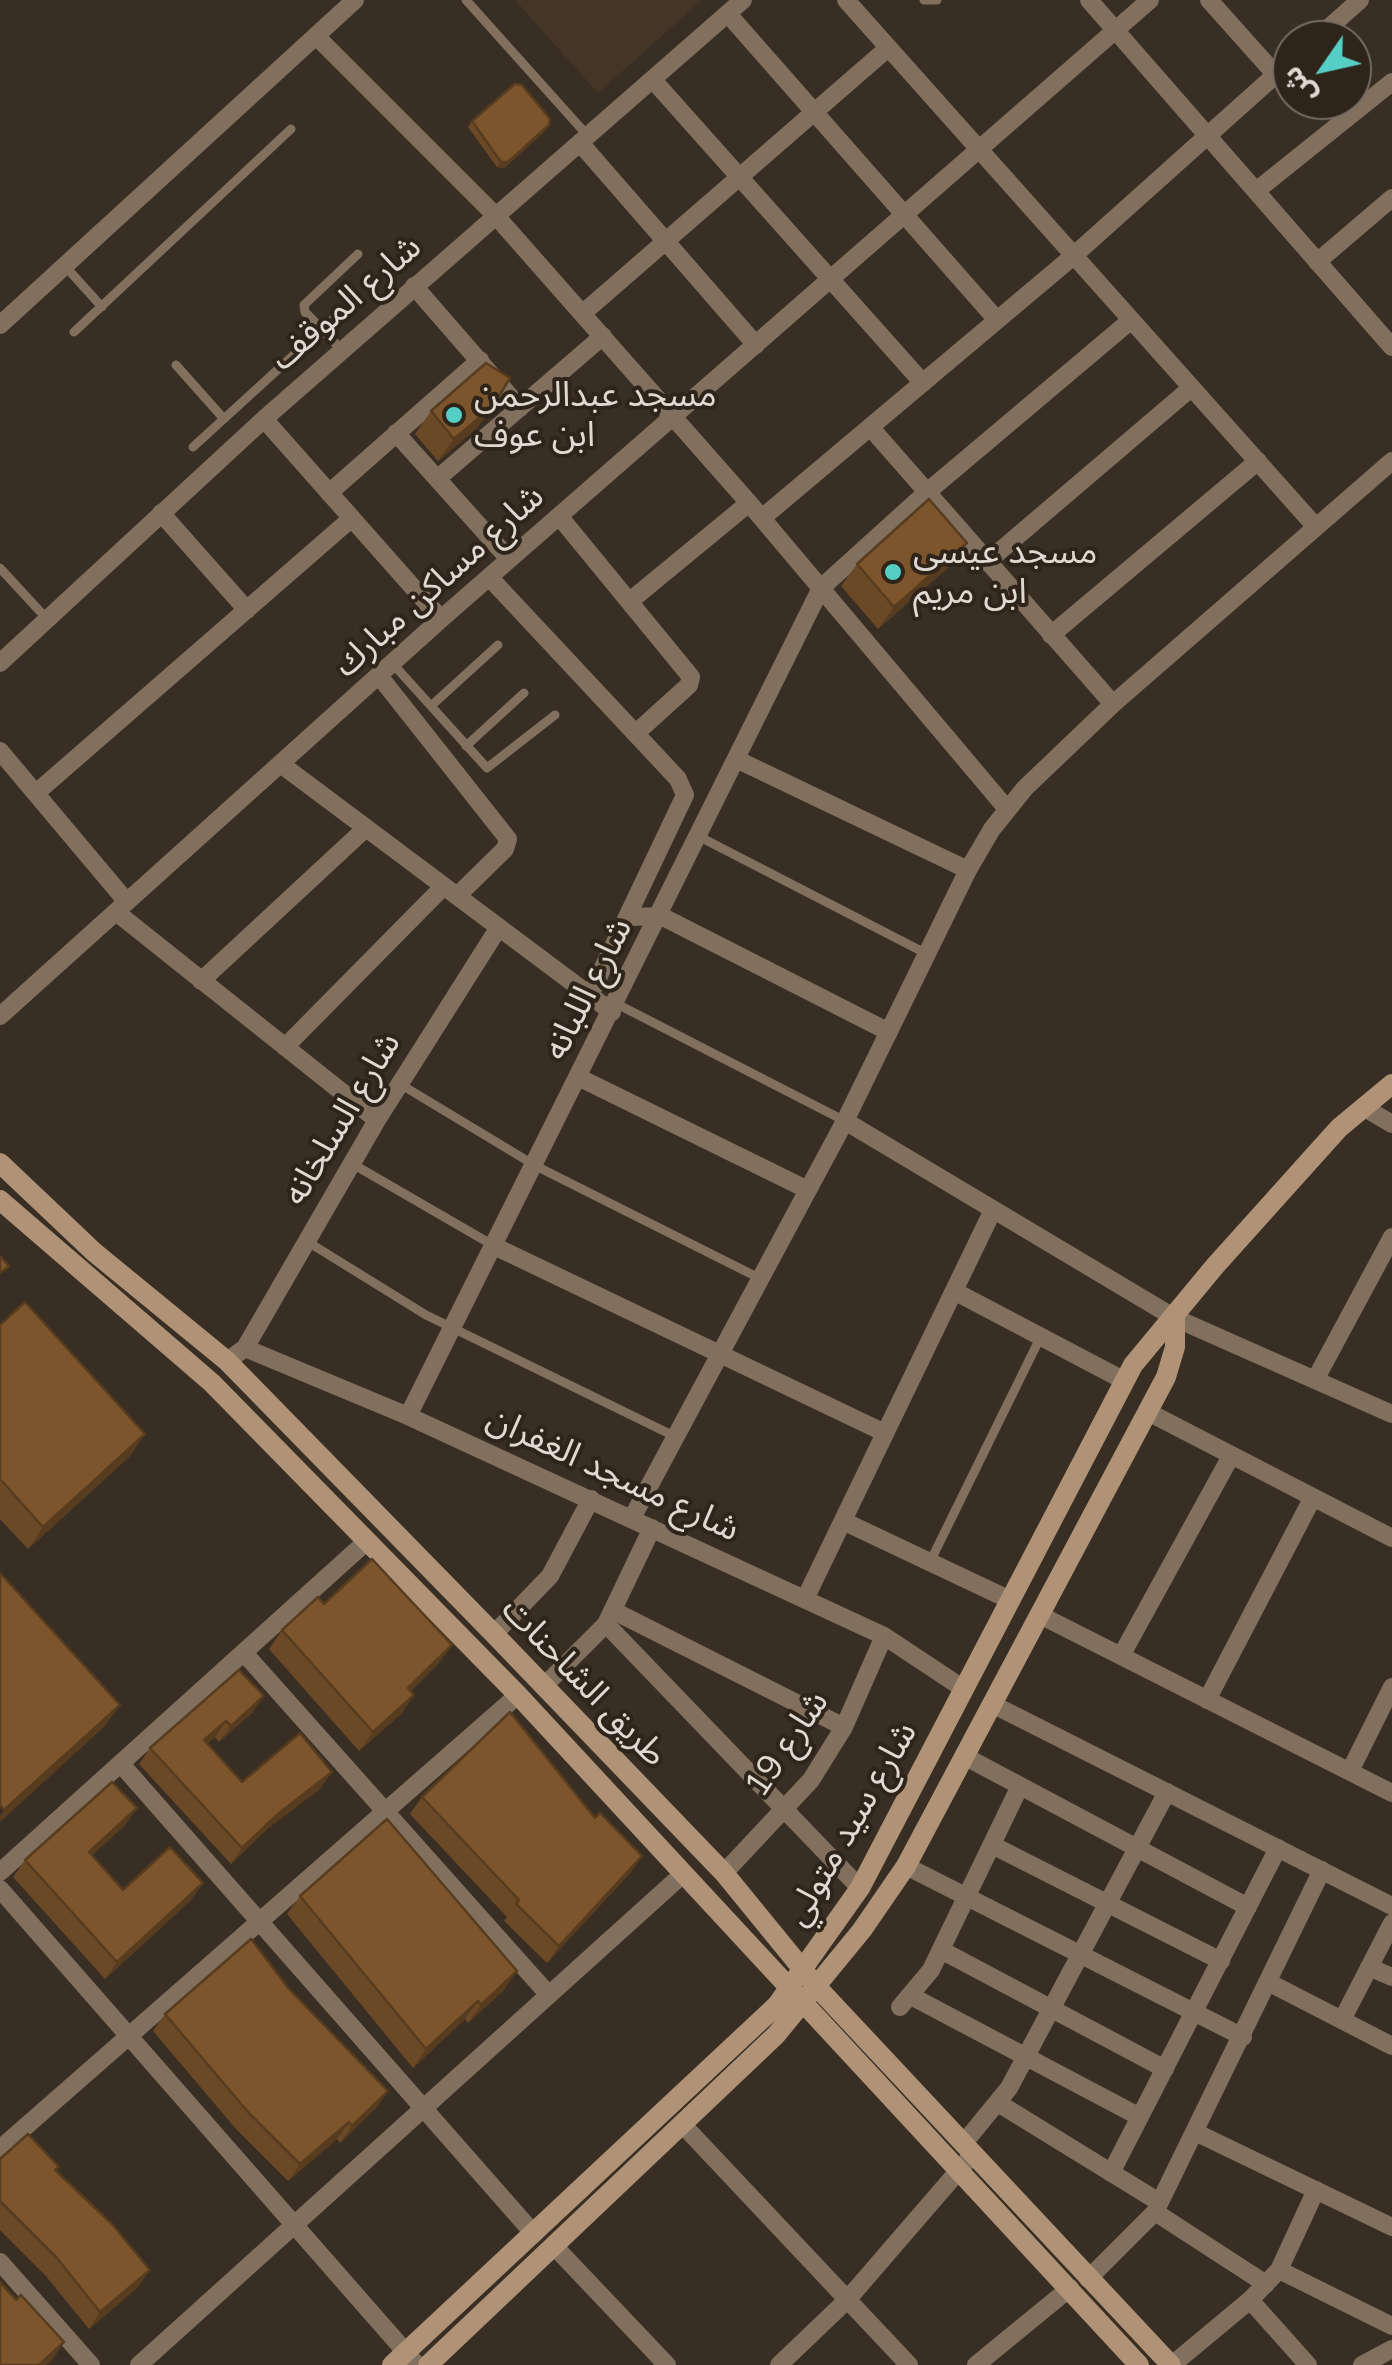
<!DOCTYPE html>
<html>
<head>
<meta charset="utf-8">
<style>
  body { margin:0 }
  #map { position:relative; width:1392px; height:2365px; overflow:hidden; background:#392e23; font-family:Mulish,"Noto Sans Arabic",sans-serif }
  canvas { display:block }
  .north { position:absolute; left:1272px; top:20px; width:100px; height:100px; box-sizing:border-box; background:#2f241a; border:2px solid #766c64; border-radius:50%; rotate:236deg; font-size:28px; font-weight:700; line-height:40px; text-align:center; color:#e0d9d2 }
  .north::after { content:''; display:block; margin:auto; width:35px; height:45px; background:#55cec5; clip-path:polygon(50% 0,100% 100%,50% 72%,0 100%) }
</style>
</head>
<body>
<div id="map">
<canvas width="1392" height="2365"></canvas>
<div class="north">ش</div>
</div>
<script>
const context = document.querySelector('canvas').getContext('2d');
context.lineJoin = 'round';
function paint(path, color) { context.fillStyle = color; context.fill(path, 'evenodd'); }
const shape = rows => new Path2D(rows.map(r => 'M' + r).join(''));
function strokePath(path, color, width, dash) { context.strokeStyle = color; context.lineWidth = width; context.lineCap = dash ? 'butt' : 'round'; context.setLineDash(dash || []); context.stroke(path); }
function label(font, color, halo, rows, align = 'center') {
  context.font = font + ' Mulish,"Noto Sans Arabic",sans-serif'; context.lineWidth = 8; context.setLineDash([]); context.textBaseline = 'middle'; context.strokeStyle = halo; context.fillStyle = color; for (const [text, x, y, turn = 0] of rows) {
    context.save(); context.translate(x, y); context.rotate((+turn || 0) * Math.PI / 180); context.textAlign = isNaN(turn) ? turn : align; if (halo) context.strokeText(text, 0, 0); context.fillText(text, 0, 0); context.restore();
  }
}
const built = shape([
  [515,0,702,0,598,93]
]);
const lane = shape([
  [466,0,587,135],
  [924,0,937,0],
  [65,266,102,307],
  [74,332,291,129],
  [342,350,305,312,304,305,358,254],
  [176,365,224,419],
  [193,447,343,310],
  [0,568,47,619],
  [393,664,487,768,555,715],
  [431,706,498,645],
  [466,746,524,693],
  [700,837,927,954],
  [617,1004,845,1121],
  [400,1084,536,1166,761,1279],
  [351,1163,496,1247],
  [308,1242,426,1315,676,1437],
  [930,1562,1041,1336]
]);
const street = shape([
  [846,0,1316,527],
  [1089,0,1392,347],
  [1209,0,1276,75],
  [728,14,997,320],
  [316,36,496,216,749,503,1007,809],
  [1315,40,1360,0],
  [653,80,923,383],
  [581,144,756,345],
  [1256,191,1392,82],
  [1317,262,1392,198],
  [414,286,520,408],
  [583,313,888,48],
  [0,325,355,0],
  [264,419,441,619],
  [870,427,1113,704],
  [396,433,509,559],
  [437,479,603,336],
  [329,493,480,360],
  [161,513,247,610],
  [559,516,691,677,689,685,636,733],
  [762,518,1071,258,1292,60],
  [987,562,1191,388],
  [489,577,678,779,685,795,590,995],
  [630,601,749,503],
  [1051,635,1258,461],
  [0,663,264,419,743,0],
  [380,677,508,839,505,849,457,896],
  [0,751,127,902],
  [738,760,968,870],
  [282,765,612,1012],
  [36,793,352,518],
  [116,912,377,1120],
  [629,917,661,916,889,1032],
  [201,981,366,828],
  [0,1016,441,619,1150,0],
  [285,1047,444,886],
  [580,1078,808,1190],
  [1363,1107,1392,1124],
  [845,1121,1175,1318,1392,1414],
  [496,1247,885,1433],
  [954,1291,1125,1381],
  [245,1348,377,1120,499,927],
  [227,1361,245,1348,408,1416,884,1636,964,1689],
  [1315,1380,1392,1237],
  [1148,1412,1392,1538],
  [408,1416,821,588,926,493,1130,321],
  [632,1518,845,1121,968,870,992,829,1025,788,1113,704,1392,461],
  [843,1521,1010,1600],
  [805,1599,993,1210],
  [614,1611,844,1727],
  [1040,1615,1392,1793],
  [606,1624,860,1888],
  [494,1634,550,1576,591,1499],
  [245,1654,548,1994],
  [1121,1656,1231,1456],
  [544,1686,606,1624,652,1528],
  [1207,1700,1313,1497],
  [992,1704,1392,1906],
  [964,1756,1248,1907],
  [121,1764,534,2234],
  [1350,1771,1392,1687],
  [992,1845,1221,1961],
  [906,1866,1243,2037],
  [0,1872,367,1541],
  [724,1873,811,1780,844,1727,884,1636],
  [0,1889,417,2365],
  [941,1950,1165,2069],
  [1369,1967,1392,1977],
  [1268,1982,1392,2046],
  [911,1996,1140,2117],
  [900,2007,931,1970,1020,1786],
  [1342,2020,1392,1923],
  [998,2103,1159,2202],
  [683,2125,909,2365],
  [1195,2132,1392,2227],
  [963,2144,1009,2088,1167,1792],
  [0,2149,518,1695],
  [1111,2173,1278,1848],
  [1155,2212,1266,2284],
  [554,2246,667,2365],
  [0,2262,91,2365],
  [1279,2270,1392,2326],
  [1088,2279,1155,2212,1322,1870],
  [1250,2300,1308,2365],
  [139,2365,683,1874],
  [779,2365,847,2300,973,2154],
  [976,2365,1070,2288],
  [1172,2365,1250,2300,1279,2270,1316,2190],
  [1362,2365,1392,2349]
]);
const secondary = shape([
  [0,1163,94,1252,227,1361,494,1634,724,1873,817,1987,1171,2365],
  [0,1200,212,1383,518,1695,1139,2365],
  [392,2365,777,2005,860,1888,1133,1365,1215,1266,1339,1128,1392,1084],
  [428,2365,776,2035,862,1930,906,1866,1166,1377,1175,1347,1175,1318]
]);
const wall = shape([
  [472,121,545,131,504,168,497,167,468,127],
  [493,406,477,428,438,461,415,434,431,411],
  [967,543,951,565,878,629,841,586,857,564],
  [0,1325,130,1456,28,1549,0,1519],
  [324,1604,439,1663,411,1691,414,1695,401,1714,359,1751,269,1649,282,1630],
  [253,1712,219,1742,215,1737,207,1744,242,1782,321,1788,267,1829,231,1864,139,1764,150,1748],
  [422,1797,595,1818,642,1856,630,1873,547,1963,504,1921,507,1917,410,1814],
  [137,1808,125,1825,92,1855,123,1890,191,1900,105,1979,13,1877,25,1860],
  [300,1896,504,1990,468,2023,465,2019,413,2068,287,1914],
  [289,1989,388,2091,376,2108,340,2143,337,2139,288,2181,236,2129,153,2031,165,2014],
  [0,2159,56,2171,138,2287,89,2329,45,2275,0,2230]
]);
const shadedWall = shape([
  [549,125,545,131,504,168,497,167,501,162],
  [493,406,477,428,438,461,454,439],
  [967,543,951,565,878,629,894,607],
  [145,1434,130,1456,28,1549,43,1527],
  [452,1645,439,1663,395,1706,408,1688],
  [414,1695,401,1714,359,1751,373,1732],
  [264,1696,253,1712,219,1742,231,1726],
  [120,1705,104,1727,0,1822,0,1816,4,1810],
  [226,1721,215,1737,193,1756,204,1740],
  [332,1772,321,1788,267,1829,231,1864,242,1848,279,1813],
  [137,1808,125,1825,78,1869,89,1852],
  [642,1856,630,1873,547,1963,559,1946],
  [203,1883,191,1900,105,1979,117,1962],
  [517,1971,504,1990,468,2023,481,2005],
  [478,2001,465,2019,413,2068,426,2049],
  [388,2091,376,2108,340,2143,352,2126],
  [349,2122,337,2139,288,2181,300,2164],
  [150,2270,138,2287,89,2329,100,2312],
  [64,2342,53,2359,46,2365,39,2365]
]);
const building = shape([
  [515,84,522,85,550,119,549,125,508,162,501,162,472,121,515,84],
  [486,363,510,378,493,406,454,439,431,411,486,363],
  [929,499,967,543,894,607,857,564,929,499],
  [0,1256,9,1266,0,1273,0,1256],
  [25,1302,145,1434,43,1527,0,1479,0,1325,25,1302],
  [372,1559,452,1645,408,1688,414,1695,373,1732,282,1630,318,1597,324,1604,372,1559],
  [0,1573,120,1705,4,1810,0,1805,0,1573],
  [239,1670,264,1696,231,1726,226,1721,204,1740,242,1782,300,1733,332,1772,279,1813,242,1848,150,1748,239,1670],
  [510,1712,595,1818,600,1813,642,1856,559,1946,516,1904,519,1900,422,1797,510,1712],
  [112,1782,137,1808,89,1852,123,1890,170,1847,203,1883,117,1962,25,1860,112,1782],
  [387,1819,517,1971,481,2005,478,2001,426,2049,300,1896,387,1819],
  [251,1939,289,1989,388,2091,352,2126,349,2122,300,2164,248,2112,165,2014,251,1939],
  [28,2134,59,2167,55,2170,112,2224,150,2270,100,2312,57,2258,0,2201,0,2159,28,2134],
  [0,2282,16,2300,21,2295,64,2342,39,2365,0,2365,0,2282]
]);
const markers = [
  [454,415,10,"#55cec5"],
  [893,572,10,"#55cec5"]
];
const streetNames = [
  ["شارع الموقف",346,303,-41],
  ["شارع مساكن مبارك",439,581,-42],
  ["شارع اللبانه",588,989,-63],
  ["شارع السلخانه",342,1119,-59],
  ["شارع مسجد الغفران",613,1474,25],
  ["طريق الشاحنات",584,1682,46],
  ["شارع 19",787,1744,-56],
  ["شارع سيد متولي",851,1824,-60]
];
const poiNames = [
  ["مسجد عبدالرحمن",474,395],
  ["ابن عوف",474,435],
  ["مسجد عيسى",913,552],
  ["ابن مريم",913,592]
];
paint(built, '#453526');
strokePath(lane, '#82705e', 9);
strokePath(street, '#82705e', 18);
strokePath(secondary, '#b09377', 20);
paint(wall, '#6b4926');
paint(shadedWall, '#573c1f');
paint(building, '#7c552c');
strokePath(building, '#573c1f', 2.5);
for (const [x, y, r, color] of markers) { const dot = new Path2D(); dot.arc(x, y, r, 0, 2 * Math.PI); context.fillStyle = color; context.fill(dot); strokePath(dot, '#2f241a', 4); }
label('35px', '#e0d9d2', '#2f241a', streetNames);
label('35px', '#e0d9d2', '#2f241a', poiNames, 'left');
</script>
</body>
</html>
